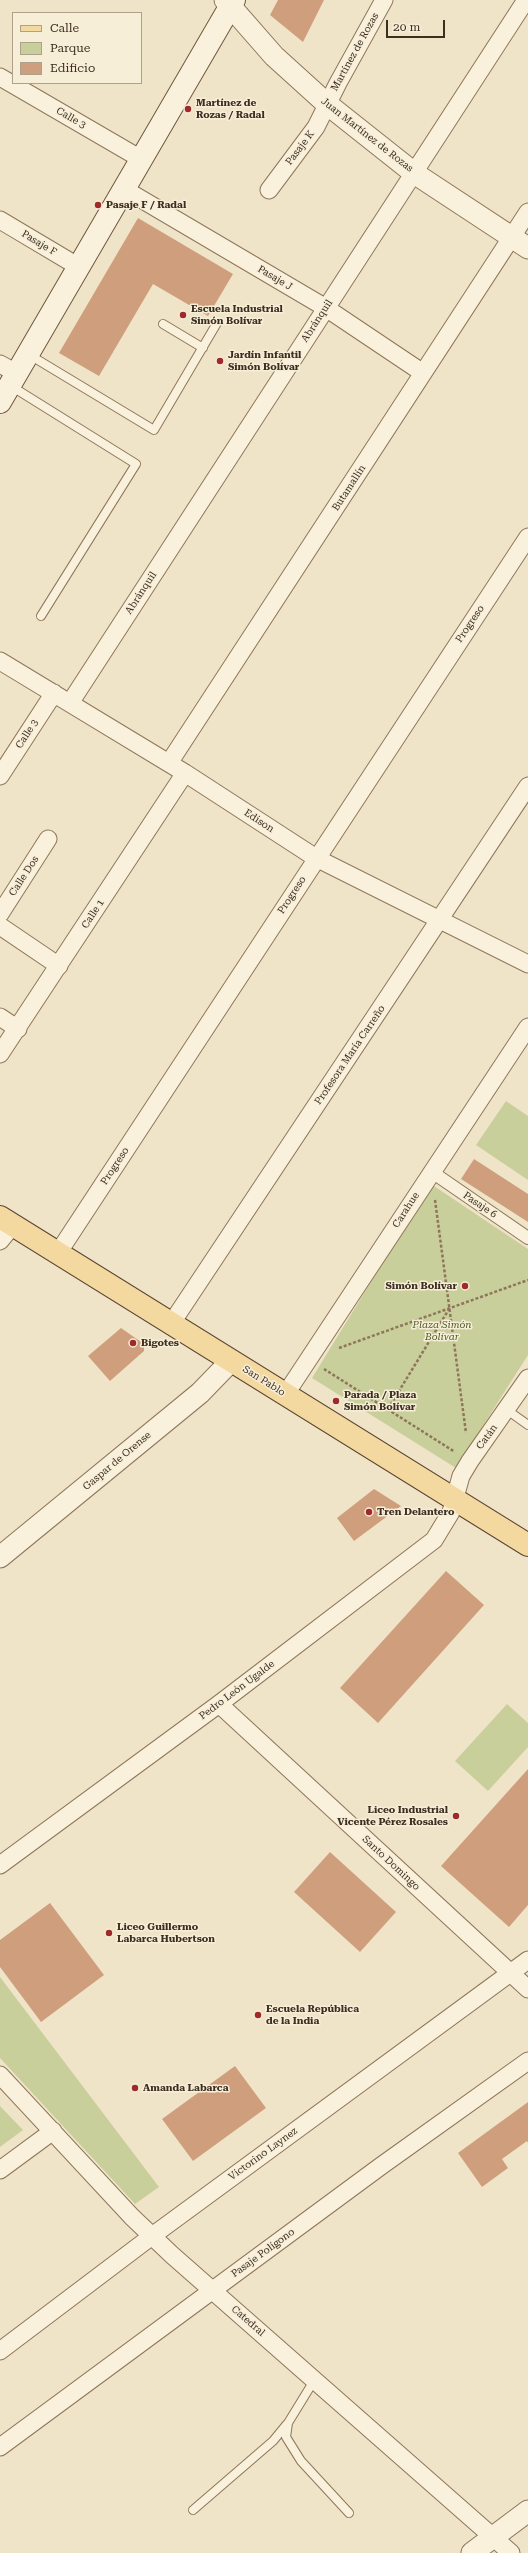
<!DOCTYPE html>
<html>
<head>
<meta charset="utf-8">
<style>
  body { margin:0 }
  #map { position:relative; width:528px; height:2553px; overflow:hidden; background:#f0e4c8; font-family:"Roboto Serif",serif }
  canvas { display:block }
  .legend { position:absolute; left:12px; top:12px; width:130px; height:72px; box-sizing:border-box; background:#f7eed8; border:1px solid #ada18e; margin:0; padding:5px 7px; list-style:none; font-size:12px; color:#3d2e20 }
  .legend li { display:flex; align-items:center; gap:8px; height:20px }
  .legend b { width:20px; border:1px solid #ada18e }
  .scale { position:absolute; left:386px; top:20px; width:59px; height:18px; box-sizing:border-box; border:2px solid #3d2e20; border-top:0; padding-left:5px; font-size:12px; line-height:14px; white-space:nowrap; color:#3d2e20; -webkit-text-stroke:3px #f7eed8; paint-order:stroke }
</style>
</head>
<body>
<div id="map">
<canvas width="528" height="2553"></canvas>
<ul class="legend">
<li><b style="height:5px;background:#f3d9a0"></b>Calle</li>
<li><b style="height:11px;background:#c9cf9b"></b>Parque</li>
<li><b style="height:11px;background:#cf9f7d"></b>Edificio</li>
</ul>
<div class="scale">20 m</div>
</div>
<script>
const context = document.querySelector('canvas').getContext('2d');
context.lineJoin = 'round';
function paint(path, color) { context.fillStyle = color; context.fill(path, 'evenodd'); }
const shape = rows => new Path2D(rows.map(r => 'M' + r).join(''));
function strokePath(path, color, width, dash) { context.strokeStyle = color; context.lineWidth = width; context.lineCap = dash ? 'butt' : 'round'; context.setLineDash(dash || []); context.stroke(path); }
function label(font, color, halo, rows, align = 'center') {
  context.font = font + ' "Roboto Serif",serif'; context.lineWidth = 3; context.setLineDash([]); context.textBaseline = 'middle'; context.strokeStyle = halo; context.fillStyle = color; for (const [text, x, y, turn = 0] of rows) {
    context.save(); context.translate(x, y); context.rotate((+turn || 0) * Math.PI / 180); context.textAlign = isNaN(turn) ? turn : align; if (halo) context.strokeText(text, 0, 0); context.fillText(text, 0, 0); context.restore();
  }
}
const green = shape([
  [506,1101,528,1116,528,1180,476,1145],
  [431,1184,528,1249,528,1355,456,1468,312,1378],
  [507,1704,528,1723,528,1747,488,1791,455,1761],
  [0,1977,159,2187,135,2204,0,2058],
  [0,2106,23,2130,0,2147]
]);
const building = shape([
  [278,0,324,0,303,42,270,15],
  [138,218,233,274,208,316,153,284,99,376,59,353],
  [474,1159,528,1194,528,1222,461,1179],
  [121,1328,144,1344,144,1351,110,1381,88,1356],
  [374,1489,401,1506,354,1541,337,1518],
  [446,1571,484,1605,378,1723,340,1688],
  [528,1769,528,1905,509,1927,441,1866],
  [330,1852,396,1912,360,1952,294,1892],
  [50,1903,104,1975,41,2022,0,1967,0,1940],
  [235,2066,266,2108,193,2161,162,2119],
  [528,2102,528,2143,527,2141,502,2159,508,2168,482,2187,458,2153]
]);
const path = shape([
  [435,1200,466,1433],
  [339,1348,528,1280],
  [324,1369,455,1452],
  [388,1409,449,1309]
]);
const service = shape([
  [163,324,203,348],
  [28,354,154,430,217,323],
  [11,386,136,464,41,616],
  [507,1410,528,1425],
  [315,2379,288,2423,286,2437,301,2461,349,2513],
  [193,2510,273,2441,287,2424]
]);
const pedestrian = shape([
  [432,1172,528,1238]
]);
const minor = shape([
  [0,77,141,159],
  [124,189,326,308,423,373],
  [269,190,316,127,338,83,384,0],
  [0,220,79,267],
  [0,364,16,373],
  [0,661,185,773,316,858,528,964],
  [70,703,526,0],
  [169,763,528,212],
  [0,776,54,693],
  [0,914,48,839],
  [0,926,59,966],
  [0,1017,18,1029],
  [0,1054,185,773],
  [0,1241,13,1225],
  [58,1253,528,537],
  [171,1324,528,786],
  [285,1395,528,1027],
  [219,1704,528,1989],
  [0,1865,219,1704,434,1540,451,1512,461,1476,470,1461,528,1378],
  [0,2075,132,2217,172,2255,511,2553],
  [0,2170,53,2131],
  [0,2351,152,2236,528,1960],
  [0,2447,381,2166,528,2061]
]);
const tertiary = shape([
  [225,0,274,56,327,104,414,173,528,248],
  [0,1557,200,1393,231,1361],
  [472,2553,528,2511]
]);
const secondary = shape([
  [0,402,234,0]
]);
const primary = shape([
  [0,1217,528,1545]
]);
const markers = [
  [188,109,4,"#9e2a2b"],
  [98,205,4,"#9e2a2b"],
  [183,315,4,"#9e2a2b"],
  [220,361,4,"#9e2a2b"],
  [465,1286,4,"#9e2a2b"],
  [133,1343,4,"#9e2a2b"],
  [336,1401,4,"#9e2a2b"],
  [369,1512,4,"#9e2a2b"],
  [456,1816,4,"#9e2a2b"],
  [109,1933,4,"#9e2a2b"],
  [258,2015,4,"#9e2a2b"],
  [135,2088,4,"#9e2a2b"]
];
const streetNames = [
  ["Martínez de Rozas",355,52,-61],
  ["Calle 3",71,118,30],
  ["Juan Martínez de Rozas",367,135,38],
  ["Pasaje K",300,148,-53],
  ["Pasaje F",39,243,31],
  ["Pasaje J",275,278,31],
  ["Abránquil",317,321,-57],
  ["Butamallín",349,488,-57],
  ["Abránquil",141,593,-57],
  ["Progreso",470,624,-56],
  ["Calle 3",27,734,-57],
  ["Edison",259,821,33],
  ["Calle Dos",24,876,-57],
  ["Progreso",292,895,-57],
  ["Calle 1",93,914,-57],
  ["Profesora María Carreño",350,1055,-56],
  ["Progreso",115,1166,-57],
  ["Pasaje 6",480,1205,34],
  ["Carahue",406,1210,-57],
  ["San Pablo",264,1381,32],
  ["Catán",487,1437,-54],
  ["Gaspar de Orense",117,1461,-40],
  ["Pedro León Ugalde",237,1690,-37],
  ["Santo Domingo",391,1863,43],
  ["Victorino Laynez",263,2154,-36],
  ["Pasaje Polígono",263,2253,-36],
  ["Catedral",248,2321,41]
];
const poiNames = [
  ["Martínez de",196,103],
  ["Rozas / Radal",196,115],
  ["Pasaje F / Radal",106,205],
  ["Escuela Industrial",191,309],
  ["Simón Bolívar",191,321],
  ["Jardín Infantil",228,355],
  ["Simón Bolívar",228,367],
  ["Simón Bolívar",457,1286,"right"],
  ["Bigotes",141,1343],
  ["Parada / Plaza",344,1395],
  ["Simón Bolívar",344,1407],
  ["Tren Delantero",377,1512],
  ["Liceo Industrial",448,1810,"right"],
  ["Vicente Pérez Rosales",448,1822,"right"],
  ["Liceo Guillermo",117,1927],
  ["Labarca Hubertson",117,1939],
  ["Escuela República",266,2009],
  ["de la India",266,2021],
  ["Amanda Labarca",143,2088]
];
const parkNames = [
  ["Plaza Simón",442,1325],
  ["Bolívar",442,1337]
];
paint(green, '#c9cf9b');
paint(building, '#cf9f7d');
strokePath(service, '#8d765c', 10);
strokePath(pedestrian, '#8d765c', 14);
strokePath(minor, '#8d765c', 19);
strokePath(tertiary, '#8d765c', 23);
strokePath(secondary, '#6f573f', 24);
strokePath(primary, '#5b4430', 24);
strokePath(path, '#8d765c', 2.5, [3, 2]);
strokePath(service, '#faf1dc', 8);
strokePath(pedestrian, '#faf1dc', 12);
strokePath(minor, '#faf1dc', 17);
strokePath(tertiary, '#faf1dc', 21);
strokePath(secondary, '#faf1dc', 22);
strokePath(primary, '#f3d9a0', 22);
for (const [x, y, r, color] of markers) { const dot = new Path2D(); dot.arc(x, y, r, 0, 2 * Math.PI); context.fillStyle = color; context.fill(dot); strokePath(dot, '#f7eed8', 1.5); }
label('10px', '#3d2e20', '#f7eed8', streetNames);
label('bold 10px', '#3d2e20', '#f7eed8', poiNames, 'left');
label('italic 10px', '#4d5a26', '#f7eed8', parkNames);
</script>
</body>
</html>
